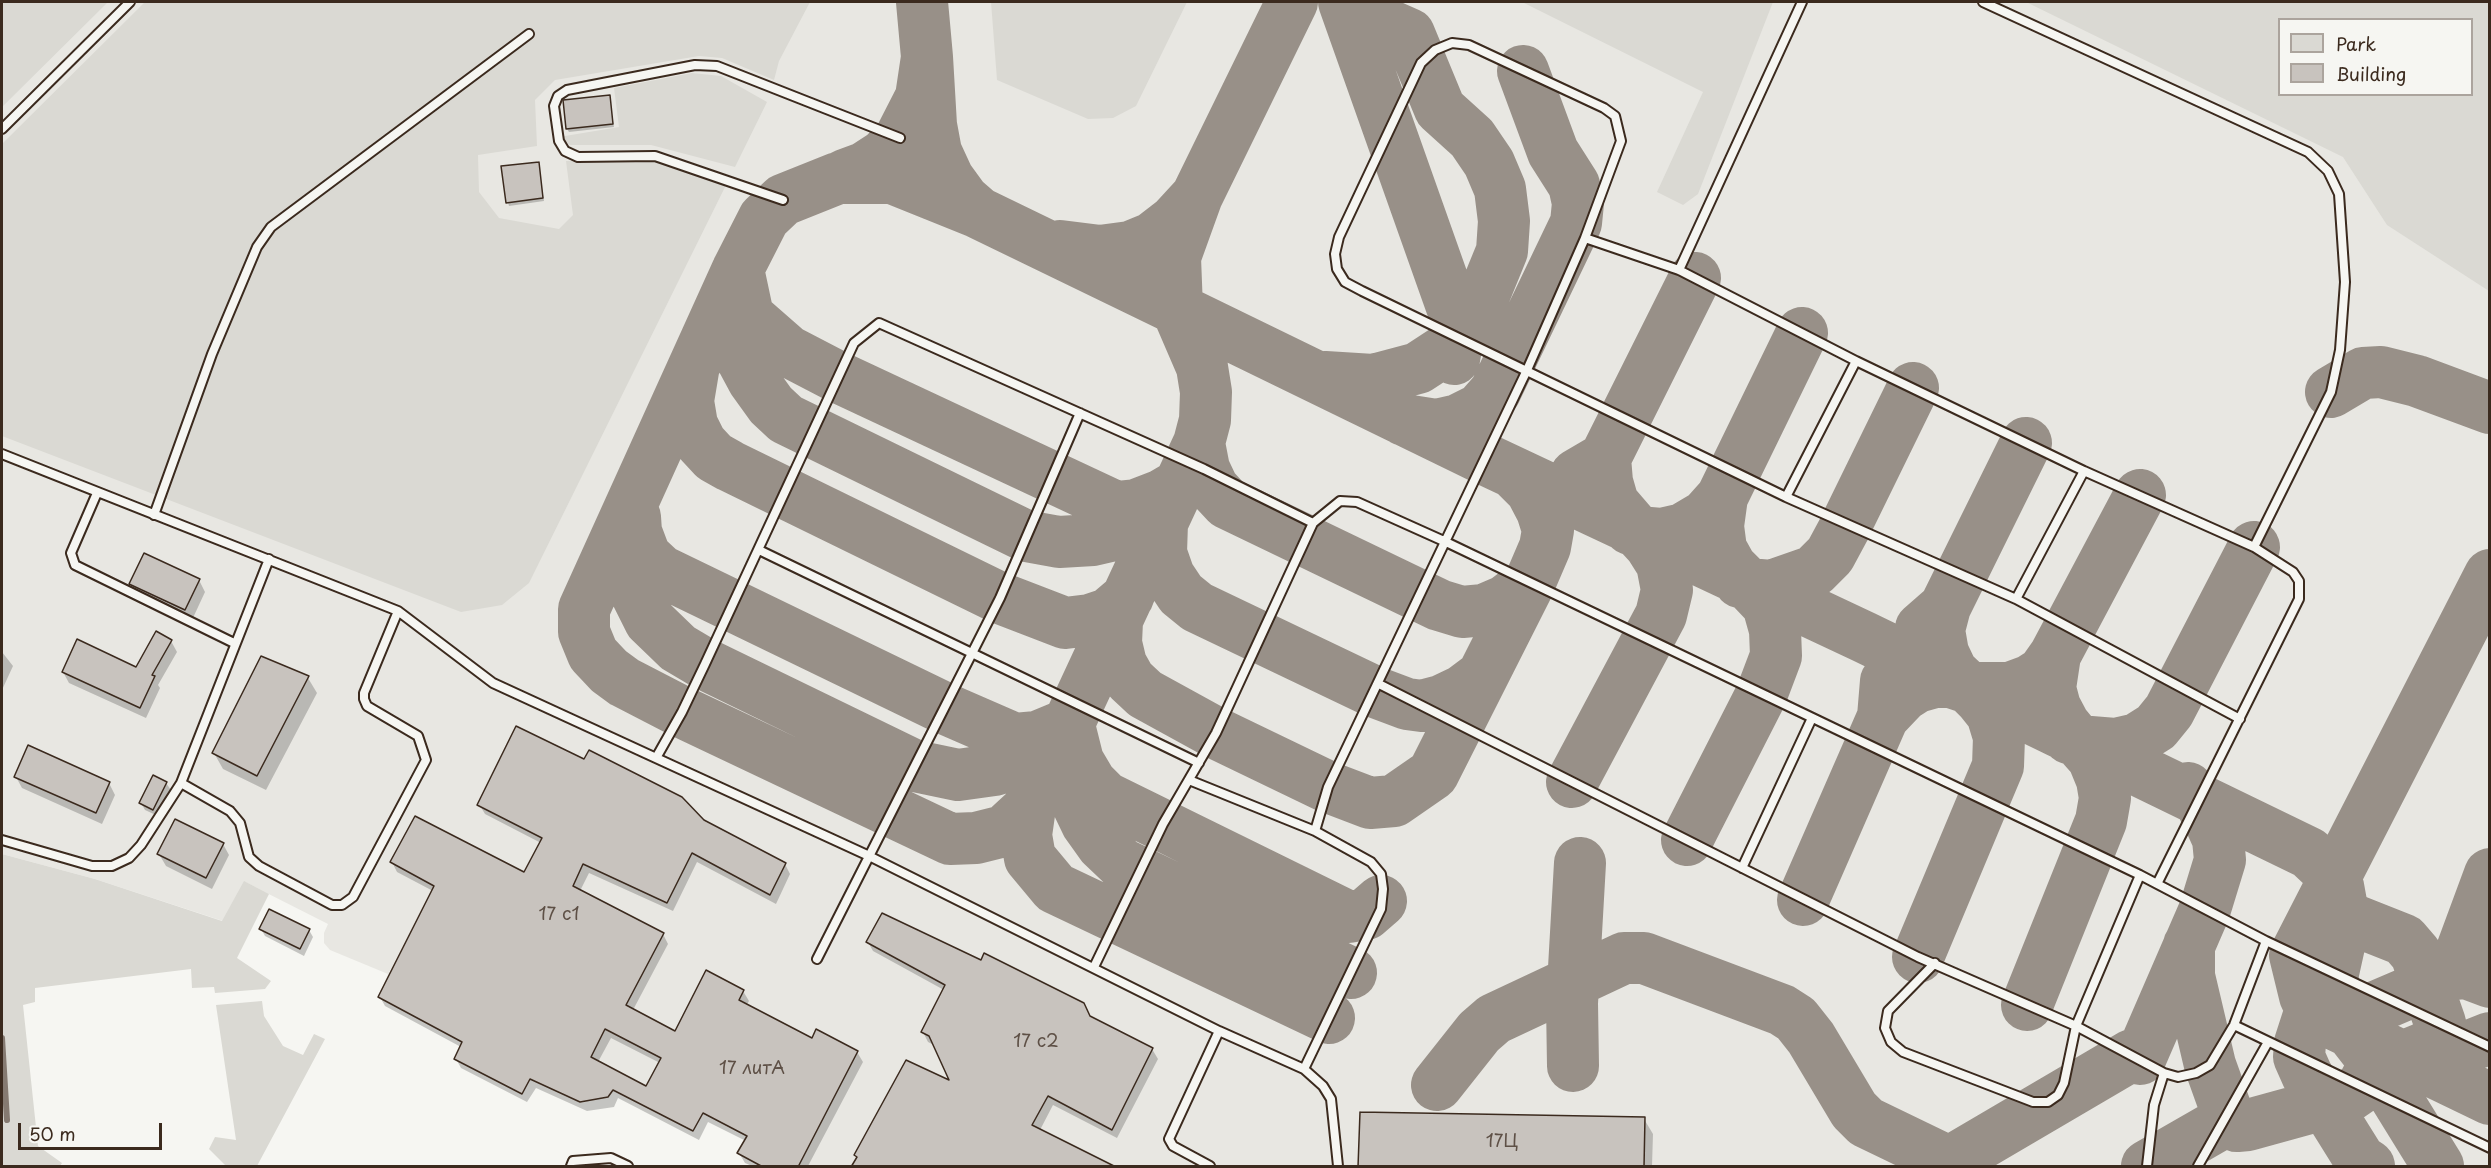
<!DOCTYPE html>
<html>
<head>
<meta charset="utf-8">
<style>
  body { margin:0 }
  #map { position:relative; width:2491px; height:1168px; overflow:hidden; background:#f6f6f2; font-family:"Playpen Sans",sans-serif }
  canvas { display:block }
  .frame { position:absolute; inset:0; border:3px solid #3b2a1e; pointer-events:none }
  .legend { position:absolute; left:2278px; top:18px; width:195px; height:78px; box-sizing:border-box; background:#f6f6f2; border:2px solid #aba49d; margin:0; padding:8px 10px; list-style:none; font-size:18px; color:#3b2a1e }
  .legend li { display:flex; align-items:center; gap:12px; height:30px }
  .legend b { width:30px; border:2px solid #aba49d }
  .scale { position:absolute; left:18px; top:1123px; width:144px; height:27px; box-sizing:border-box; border:3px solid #3b2a1e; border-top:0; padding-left:8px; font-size:18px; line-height:21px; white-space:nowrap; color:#3b2a1e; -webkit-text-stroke:4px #f6f6f2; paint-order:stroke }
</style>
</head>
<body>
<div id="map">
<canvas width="2491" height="1168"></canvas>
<div class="frame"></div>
<ul class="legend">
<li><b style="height:16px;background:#dad9d3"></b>Park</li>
<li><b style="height:16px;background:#c8c3be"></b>Building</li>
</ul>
<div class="scale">50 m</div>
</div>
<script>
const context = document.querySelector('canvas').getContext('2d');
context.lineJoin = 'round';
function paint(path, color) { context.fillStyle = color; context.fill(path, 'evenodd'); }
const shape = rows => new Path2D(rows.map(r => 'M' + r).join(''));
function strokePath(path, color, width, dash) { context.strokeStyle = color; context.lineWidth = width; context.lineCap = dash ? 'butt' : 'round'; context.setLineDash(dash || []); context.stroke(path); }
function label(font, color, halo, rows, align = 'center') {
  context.font = font + ' "Playpen Sans",sans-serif'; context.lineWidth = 5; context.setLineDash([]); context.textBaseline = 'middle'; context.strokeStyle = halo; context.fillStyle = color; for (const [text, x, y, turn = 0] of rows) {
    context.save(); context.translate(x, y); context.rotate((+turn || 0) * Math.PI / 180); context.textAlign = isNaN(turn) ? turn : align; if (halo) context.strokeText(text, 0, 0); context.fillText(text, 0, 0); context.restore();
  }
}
const built = shape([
  [2,2,2489,2,2489,1166,763,1166,737,1153,746,1136,703,1113,693,1131,638,1102,646,1086,623,1073,608,1097,580,1102,530,1079,522,1094,454,1059,462,1042,378,997,388,974,330,950,324,943,324,933,328,924,245,882,223,921,95,879,2,854],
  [2280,20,2472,20,2472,94,2280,94]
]);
const green = shape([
  [2,2,108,2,2,107],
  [145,2,810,2,779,61,774,80,722,58,699,56,555,80,535,100,537,146,478,155,479,192,499,218,559,229,573,215,566,161,651,160,726,185,529,583,502,605,461,612,2,436,2,144],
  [991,2,1187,2,1136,106,1113,118,1088,119,997,80],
  [1522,2,1773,2,1698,194,1683,205,1657,192,1703,92],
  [2026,2,2489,2,2489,291,2387,225,2343,157],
  [2280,20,2472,20,2472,94,2280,94],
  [692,73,721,76,767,102,735,167,651,145,570,145,559,137,619,127,614,88],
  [2,854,95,879,222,921,244,881,269,894,237,958,271,981,265,989,215,993,214,987,192,988,191,969,35,988,35,1002,23,1005,38,1146,62,1163,60,1166,2,1166],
  [262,1001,264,1016,283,1046,303,1055,314,1034,325,1039,257,1166,226,1166,209,1149,215,1137,236,1140,216,1005]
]);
const shadow = shape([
  [609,97,614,127,569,132,567,129],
  [538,163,544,201,509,206,508,202],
  [199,580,205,592,192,620,138,596,131,584],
  [171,641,177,652,158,685,160,688,146,718,69,683,63,672,137,669],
  [2,652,13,666,2,690],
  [308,678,317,693,266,790,223,769,214,753],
  [16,777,109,783,115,795,102,824,22,788],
  [166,783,171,790,158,816,145,810,141,803],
  [479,804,703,821,785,864,790,874,776,904,697,862,673,911,589,873,580,891,663,934,668,944,633,1010,675,1033,743,991,749,1001,746,1006,813,1040,857,1052,863,1062,808,1166,752,1166,745,1163,739,1153,746,1141,708,1122,699,1140,618,1098,614,1107,587,1111,536,1088,527,1102,461,1068,456,1059,461,1047,385,1006,380,997,433,891,397,872,392,862,524,874,541,843,485,814],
  [611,1038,660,1063,647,1088,598,1062],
  [223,844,229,855,212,889,166,866,159,854],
  [261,929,309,930,313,937,304,956,265,936],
  [868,942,1091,1019,1152,1049,1158,1059,1117,1138,1053,1105,1040,1130,857,1158,855,1155,953,1083,934,1045,928,1042,923,1032,944,990,873,951],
  [1644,1119,1653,1134,1652,1166,1360,1166]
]);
const stream = shape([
  [2,1038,7,1120]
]);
const taxiway = shape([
  [922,2,927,57],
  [1292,2,1197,196,1175,257,1177,309,1202,367,1206,392,1205,420,1199,443,1030,807,1004,831,976,838,950,839,682,712,624,682,609,671,593,654,584,632,584,609,738,269,764,218,783,200,838,178,892,178,979,213,1177,309,1485,459,1864,637,2309,853,2327,870,2338,886,2342,908,2343,928,2333,973,2332,998,2337,1014,2372,1059,2438,1166],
  [1344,2,1456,318,1458,337,1454,359],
  [845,175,864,168,884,155,900,138,921,97,927,57,931,125,936,152,948,178,964,200,979,213],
  [1060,246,1100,251,1130,247,1152,238,1174,221,1197,196],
  [738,269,748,316,788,351,838,377,1116,507,1136,505,1162,495,1179,485,1161,509,1142,524,1119,534,1093,540,1059,542,1026,536,786,419,771,405,753,380,739,354,734,325,738,269],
  [693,371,688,401,692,425,701,443,714,457,730,466,1000,598,1065,623,1090,620,1108,614,1128,597],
  [1325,377,1373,380,1418,368,1444,351,1471,327,1502,251,1504,221,1500,189,1489,163,1472,138,1440,109,1409,34,1384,23,1358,2],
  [2331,392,2363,373,2381,372,2417,381,2490,408],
  [1404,420,1436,425,1458,420,1480,409,1495,392,1576,223,1578,203,1574,185,1553,152,1523,71],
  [1199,443,1204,469,1213,488,1227,503,1439,605,1462,612,1484,610,1505,601,1530,582],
  [1605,458,1607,482,1613,503,1638,532,1661,534,1683,529,1705,516,1722,497,1802,333],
  [1576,475,1605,458,1695,278],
  [1722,497,1718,526,1721,549,1731,567,1748,584,1771,586,1814,571,1830,555,1844,529,1913,388],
  [635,517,636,532,645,556,661,571,946,709,1015,739,1037,737,1066,725],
  [624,522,625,557,636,593,650,621,678,648,705,664,915,766,958,775,994,770,1024,761,1062,739],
  [1162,523,1161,553,1169,576,1181,594,1197,607,1375,692,1407,704,1422,706,1441,701,1462,691,1478,679],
  [2490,575,2295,955,2305,996,2311,1009,2320,1017,2490,1099],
  [1945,607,1939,630,1943,653,1952,672,1969,688,2010,688,2029,681,2043,672,2055,655,2140,495],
  [1117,621,1116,643,1121,664,1130,680,1145,694,1216,733,1328,787,1370,803,1394,801,1433,774,1530,582,1545,547,1548,530,1542,511,1531,490,1513,472],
  [1921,628,1945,607,2026,443],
  [2055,655,2050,688,2055,707,2064,724,2078,741,2115,744,2137,739,2156,727,2169,711,2254,547],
  [1883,717,1903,696,1917,687,1935,682,1951,682,1969,688,1980,699,1992,714,1999,737,1998,766,1918,957],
  [1572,782,1661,615,1667,590,1662,564,1650,545,1638,532,1630,529],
  [1030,807,1026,835,1030,858,1055,888,1329,1018],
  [1687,840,1762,693,1776,656,1775,630,1768,605,1748,584,1740,582],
  [1803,900,1883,717,1886,681],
  [2342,908,2351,919,2404,940,2416,954,2440,1023,2438,1034,2429,1046,2402,1057,2432,1061,2490,1038],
  [2189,945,2189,976,2210,1065,2229,1118,2237,1126,2248,1125,2346,1098,2362,1087,2369,1074,2372,1059],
  [1351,973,1122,864,1102,845,1087,824,1075,799,1068,766,1069,725,1078,761,1091,783,1105,797,1349,917,1366,914,1381,901],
  [2453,974,2490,874],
  [2027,1005,2101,821,2105,798,2102,780,2093,758,2078,741,2069,738],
  [2311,1009,2300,1043,2299,1057,2307,1075,2360,1160,2369,1166],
  [2343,1021,2453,974,2466,973,2490,982],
  [2140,1059,2205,909,2220,860,2218,839,2209,819,2199,800,2188,788],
  [1573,1066,1572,1003,1580,863],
  [1437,1085,1479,1032,1494,1019,1624,958,1644,958,1782,1010,1796,1019,1811,1038,1854,1110,1866,1122,1957,1166],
  [1943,1166,2132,1055],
  [2147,1166,2222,1123]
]);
const building = shape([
  [610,95,613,124,566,129,563,100,610,95],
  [539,162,543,198,506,203,501,166,539,162],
  [144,553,200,579,185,610,129,584,144,553],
  [156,631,172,640,152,675,155,676,140,708,62,672,77,639,136,667,156,631],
  [261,656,309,676,257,776,212,753,261,656],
  [516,726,584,759,589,750,682,797,704,820,786,863,770,895,692,853,667,903,583,864,573,886,664,933,626,1005,675,1031,706,970,744,990,739,1000,812,1038,816,1029,858,1051,798,1167,763,1167,737,1153,747,1136,703,1113,693,1131,613,1090,608,1097,580,1102,530,1079,522,1094,454,1059,462,1042,378,997,434,886,390,862,415,816,524,872,542,838,477,805,516,726],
  [605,1029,661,1058,646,1086,591,1057,605,1029],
  [28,745,110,782,96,813,14,777,28,745],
  [153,775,167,782,153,810,139,803,153,775],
  [175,819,224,843,206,878,157,854,175,819],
  [269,909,310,929,300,949,259,929,269,909],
  [882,913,981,960,984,953,1084,1003,1090,1016,1153,1048,1112,1130,1048,1096,1032,1125,1116,1167,851,1167,857,1157,854,1155,906,1060,949,1080,929,1036,921,1032,945,985,866,942,882,913],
  [1360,1112,1645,1117,1644,1167,1358,1167,1360,1112]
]);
const service = shape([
  [1983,2,2308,152,2328,171,2339,194,2345,282,2340,350,2331,392,2254,547],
  [2,129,130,2],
  [783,200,655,156,578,157,565,151,559,141,554,106,558,96,567,90,695,65,717,66,900,138],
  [1585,238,1621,141,1615,116,1604,108,1469,45,1452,43,1435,50,1421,63,1339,237,1335,254,1337,269,1345,282,1362,291,1786,497,2016,599,2240,719],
  [1679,270,1802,2],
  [2,454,398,611,493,683,656,758,682,712,705,664,854,343,879,323,1204,469,1313,523,1340,501,1357,502,1446,542,2140,875,2266,941,2490,1047],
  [97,493,71,553,75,565,234,643],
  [1786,497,1856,361],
  [154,515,212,354,257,247,271,227,529,34],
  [759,550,1199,763],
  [2016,599,2084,471],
  [1379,684,1918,957,2076,1026,2164,1073,2178,1077,2196,1073,2210,1065,2234,1025,2266,941],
  [656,758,867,855,1219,1031,1304,1069,1381,909,1383,889,1381,874,1371,862,1315,831,1328,787,1527,370,1585,238,1679,270,1856,361,2084,471,2254,547,2293,572,2299,581,2299,599,2157,884],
  [1189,780,1315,831],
  [181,783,230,811,240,823,249,857,259,866,332,905,342,905,353,897,426,760,418,736,367,706,364,699,364,693,398,611],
  [2,840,92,866,112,866,129,858,141,845,181,783,269,559],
  [1742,868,1812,718],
  [817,959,1000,598,1080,413],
  [1935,963,1888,1011,1885,1028,1891,1042,1903,1052,2033,1102,2048,1102,2058,1095,2064,1083,2076,1026,2140,875],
  [1094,967,1163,824,1216,733,1313,523],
  [2234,1025,2490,1148],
  [1304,1069,1323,1086,1331,1099,1338,1166],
  [571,1166,573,1161,611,1158,628,1166],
  [1210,1166,1173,1146,1169,1139,1219,1031],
  [2147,1166,2154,1105,2164,1073],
  [2198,1166,2268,1042]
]);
const numberNames = [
  ["17 с1",559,915],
  ["17 с2",1036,1042],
  ["17 литА",752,1069],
  ["17Ц",1502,1142]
];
paint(built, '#e8e7e2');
paint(green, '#dad9d3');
paint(shadow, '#0003');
strokePath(stream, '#857a71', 6);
strokePath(taxiway, '#989088', 52);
paint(building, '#c8c3be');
strokePath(building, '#3b2a1e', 1.5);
strokePath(service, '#3b2a1e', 12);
strokePath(service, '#f6f6f2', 8);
label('18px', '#5e5046', null, numberNames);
</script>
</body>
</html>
